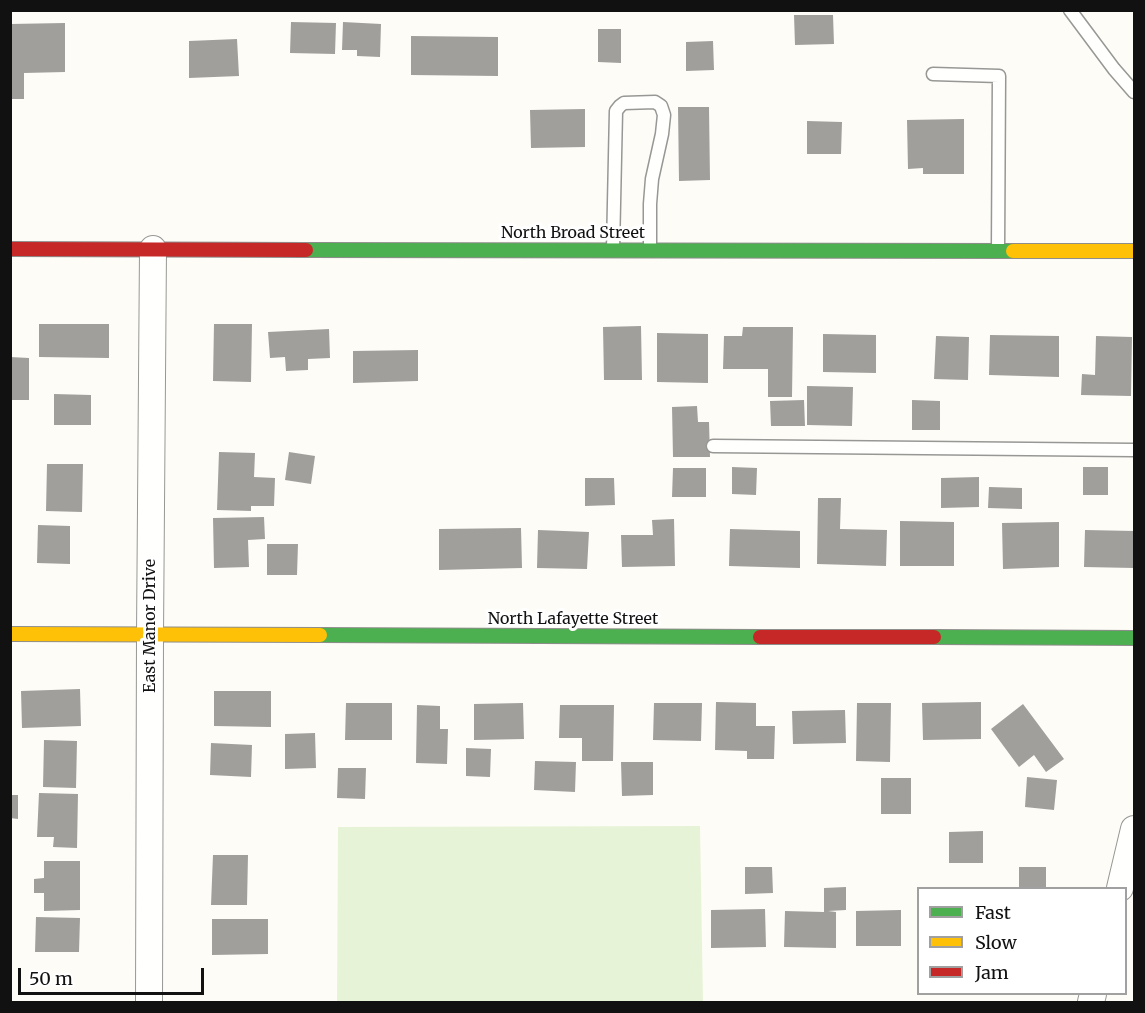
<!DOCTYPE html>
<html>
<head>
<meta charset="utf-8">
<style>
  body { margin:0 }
  #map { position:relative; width:1145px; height:1013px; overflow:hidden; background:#fdfcf7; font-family:Merriweather,serif }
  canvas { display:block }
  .frame { position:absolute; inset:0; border:12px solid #111; pointer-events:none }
  .legend { position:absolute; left:917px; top:887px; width:210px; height:108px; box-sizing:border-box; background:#fff; border:2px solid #a0a0a0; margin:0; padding:8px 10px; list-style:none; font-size:18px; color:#111 }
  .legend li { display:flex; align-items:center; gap:12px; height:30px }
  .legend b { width:30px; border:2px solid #a0a0a0 }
  .scale { position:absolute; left:18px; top:968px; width:186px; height:27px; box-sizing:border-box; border:3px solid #111; border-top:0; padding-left:8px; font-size:18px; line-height:21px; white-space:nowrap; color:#111; -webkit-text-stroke:4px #fff; paint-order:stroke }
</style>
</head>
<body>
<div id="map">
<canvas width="1145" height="1013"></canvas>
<div class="frame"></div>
<ul class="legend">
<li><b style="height:8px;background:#4caf50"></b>Fast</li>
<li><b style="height:8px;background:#ffc107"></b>Slow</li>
<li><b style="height:8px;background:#c62828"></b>Jam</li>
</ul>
<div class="scale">50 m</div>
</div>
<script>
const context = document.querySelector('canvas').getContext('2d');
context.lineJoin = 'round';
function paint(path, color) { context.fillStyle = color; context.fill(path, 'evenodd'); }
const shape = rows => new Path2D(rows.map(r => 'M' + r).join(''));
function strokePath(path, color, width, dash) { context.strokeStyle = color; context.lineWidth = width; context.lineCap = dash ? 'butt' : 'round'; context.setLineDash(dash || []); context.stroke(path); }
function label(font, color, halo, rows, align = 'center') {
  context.font = font + ' Merriweather,serif'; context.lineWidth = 6; context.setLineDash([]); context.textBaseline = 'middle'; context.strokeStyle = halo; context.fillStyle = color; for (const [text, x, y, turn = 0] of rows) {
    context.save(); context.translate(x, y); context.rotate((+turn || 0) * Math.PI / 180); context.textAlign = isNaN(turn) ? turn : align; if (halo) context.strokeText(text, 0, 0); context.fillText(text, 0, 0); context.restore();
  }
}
const green = shape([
  [700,826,703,1002,337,1002,338,827]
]);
const building = shape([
  [794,15,833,15,834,44,795,45],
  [291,22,336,23,335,54,290,53],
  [343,22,381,24,380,57,357,56,357,50,342,50],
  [65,23,65,72,24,73,24,99,10,99,10,24],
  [598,29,621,29,621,63,598,62],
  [411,36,498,37,498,76,411,75],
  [237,39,239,76,189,78,189,41],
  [713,41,714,70,686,71,686,42],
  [678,107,709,107,710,180,679,181],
  [585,109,585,147,531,148,530,110],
  [964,119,964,174,923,174,923,168,908,169,907,120],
  [807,121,842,122,841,154,807,154],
  [39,324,109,324,109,358,39,357],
  [214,324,252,324,251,382,213,381],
  [641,326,642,380,604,380,603,327],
  [743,327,793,327,792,397,768,397,768,369,723,369,724,336,742,336],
  [329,329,330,358,308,359,308,370,286,371,285,357,270,358,268,332],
  [657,333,708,334,708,383,657,382],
  [823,334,876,335,876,373,823,372],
  [990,335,1059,336,1059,377,989,375],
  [936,336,969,337,968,380,934,379],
  [1096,336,1132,337,1131,396,1081,395,1082,374,1095,375],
  [418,350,418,381,353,383,353,351],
  [10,357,29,358,29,400,10,400],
  [807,386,853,387,852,426,807,425],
  [54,394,91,395,91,425,54,425],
  [804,400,805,426,771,426,770,401],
  [912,400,940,401,940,430,912,430],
  [697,406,698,422,709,422,710,457,673,457,672,407],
  [219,452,255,453,254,477,275,478,274,506,251,506,251,511,217,510],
  [289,452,315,456,311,484,285,480],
  [47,464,83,464,82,512,46,511],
  [732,467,757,468,756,495,732,494],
  [1083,467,1108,467,1108,495,1083,495],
  [673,468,706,468,706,497,672,497],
  [979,477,979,507,941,508,941,478],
  [585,478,614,478,615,505,585,506],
  [989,487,1022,488,1022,509,988,508],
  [818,498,841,498,840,529,887,530,886,566,817,564],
  [264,517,265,539,248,540,249,567,214,568,213,518],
  [674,519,675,566,622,567,621,535,653,535,652,520],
  [900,521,954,522,954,566,900,566],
  [1059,522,1059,567,1003,569,1002,523],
  [38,525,70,526,70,564,37,563],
  [521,528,522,568,439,570,439,529],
  [730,529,800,531,800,568,729,566],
  [538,530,589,532,587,569,537,568],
  [1085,530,1134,531,1134,568,1084,567],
  [267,544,298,544,297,575,267,575],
  [80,689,81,726,22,728,21,691],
  [214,691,271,691,271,727,214,726],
  [716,702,756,703,756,726,775,726,774,759,747,759,747,751,715,750],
  [981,702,981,739,923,740,922,703],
  [346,703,392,703,392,740,345,740],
  [523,703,524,739,474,740,474,704],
  [654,703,702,703,701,741,653,740],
  [857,703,891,703,890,762,856,761],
  [1023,704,1064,759,1046,772,1034,755,1019,767,991,729],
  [417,705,440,706,440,729,448,729,447,764,416,763],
  [560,705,614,705,613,761,582,761,582,738,559,738],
  [845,710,846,743,793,744,792,711],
  [315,733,316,768,285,769,285,734],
  [44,740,77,741,76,788,43,787],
  [211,743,252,745,251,777,210,775],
  [466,748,491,749,490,777,466,776],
  [535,761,576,762,575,792,534,790],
  [621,762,653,762,653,795,622,796],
  [338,768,366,768,365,799,337,798],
  [1027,777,1057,780,1054,810,1025,807],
  [881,778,911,778,911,814,881,814],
  [39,793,78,794,77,848,53,847,54,837,37,837],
  [10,795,18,795,18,819,10,818],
  [983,831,983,863,949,863,949,832],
  [213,855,248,855,247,905,211,905],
  [44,861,80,861,80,910,44,911,44,893,34,893,34,879,44,878],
  [745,867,772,867,773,893,745,894],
  [1019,867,1046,867,1046,888,1019,888],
  [846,887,846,910,828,911,836,912,836,948,784,947,785,911,824,912,824,888],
  [765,909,766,947,711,948,711,910],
  [901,910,901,946,856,946,856,911],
  [36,917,80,918,79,952,35,952],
  [212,919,268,919,268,954,212,955]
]);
const lane = shape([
  [1070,10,1114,69,1134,92],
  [933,74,999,76,998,251],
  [613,249,616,111,620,106,624,103,655,102,661,106,664,115,662,134,652,179,650,204,650,248],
  [713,446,1134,450]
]);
const street = shape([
  [1120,888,1134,829],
  [149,1002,150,634,153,249],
  [1091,1002,1093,994]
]);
const fast = shape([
  [306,250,1013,251],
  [320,635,760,637],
  [934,637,1134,638]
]);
const slow = shape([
  [1013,251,1134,251],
  [10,634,320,635]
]);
const jam = shape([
  [10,249,306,250],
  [760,637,934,637]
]);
const streetNames = [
  ["North Broad Street",573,233],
  ["North Lafayette Street",573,619],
  ["East Manor Drive",150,626,-90]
];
paint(green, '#e7f3d7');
paint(building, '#a19f9c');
strokePath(lane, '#979795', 15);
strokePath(street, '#979795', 28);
strokePath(fast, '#8e8d8b', 16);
strokePath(slow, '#8e8d8b', 16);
strokePath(jam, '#8e8d8b', 16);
strokePath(lane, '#fffffe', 12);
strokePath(street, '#fffffe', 26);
strokePath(fast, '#4caf50', 14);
strokePath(slow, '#ffc107', 14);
strokePath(jam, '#c62828', 14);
label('16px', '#111', '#fff', streetNames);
</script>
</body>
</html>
